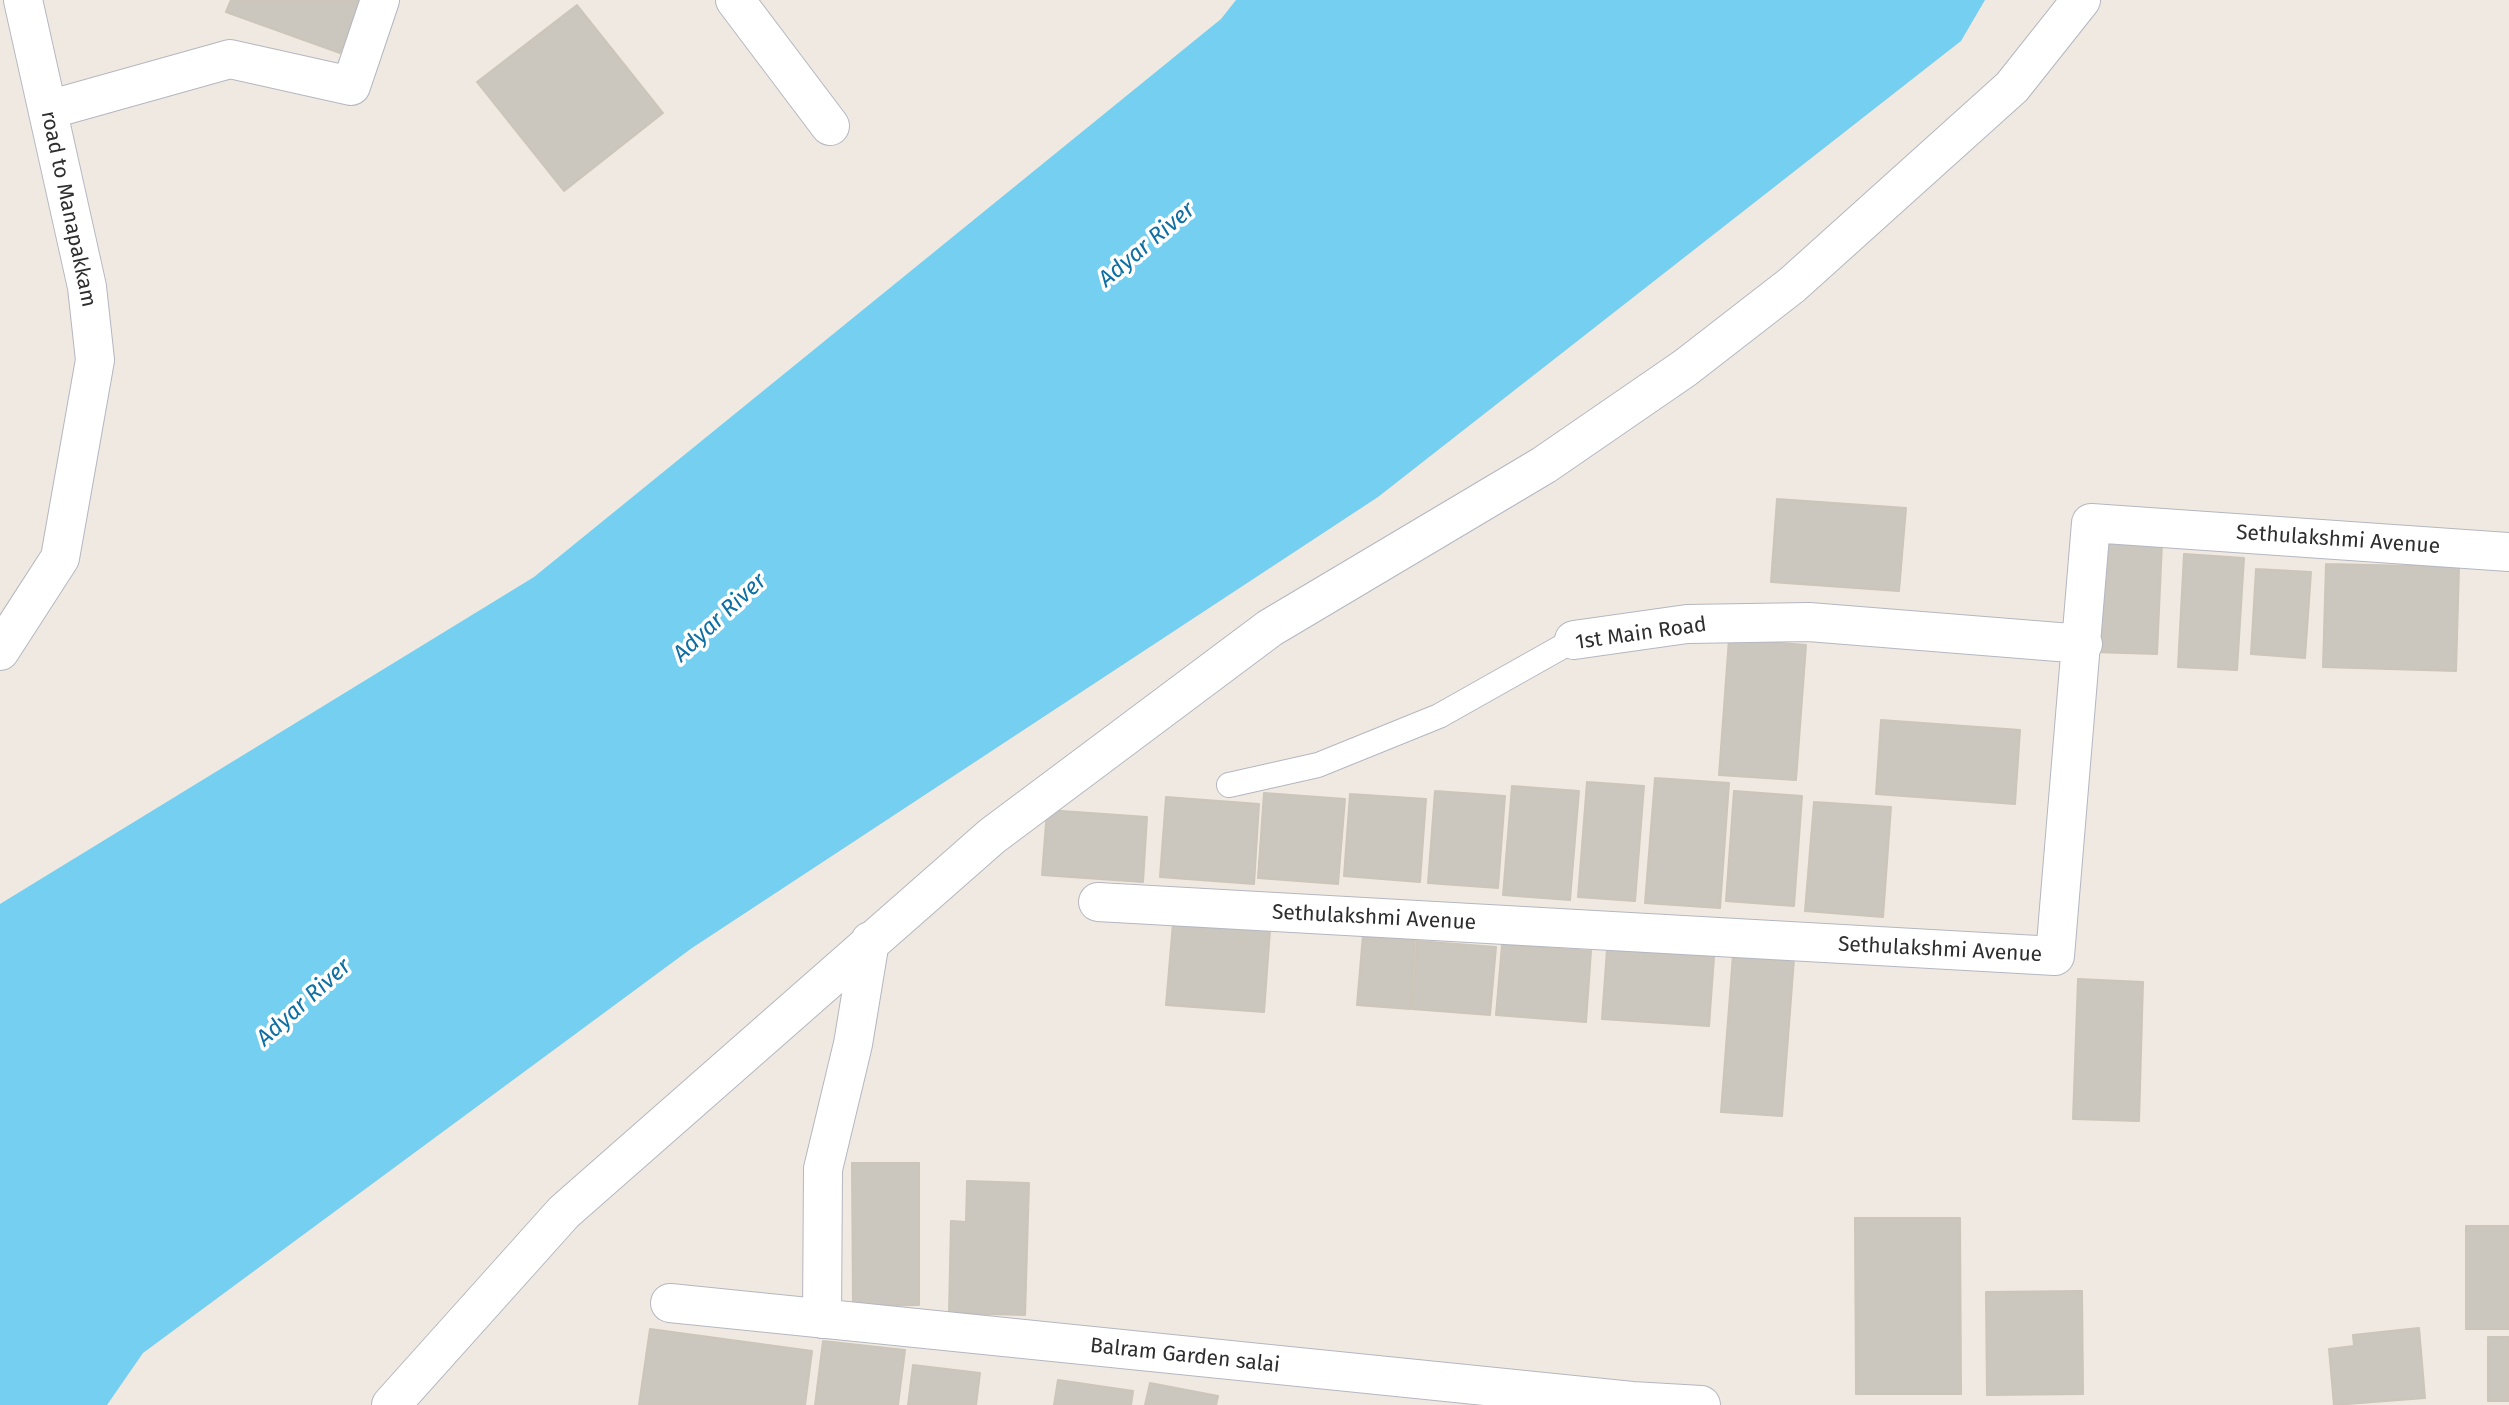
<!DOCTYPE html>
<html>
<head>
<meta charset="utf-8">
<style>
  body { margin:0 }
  canvas { display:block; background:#efe9e1 }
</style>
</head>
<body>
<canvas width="2509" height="1405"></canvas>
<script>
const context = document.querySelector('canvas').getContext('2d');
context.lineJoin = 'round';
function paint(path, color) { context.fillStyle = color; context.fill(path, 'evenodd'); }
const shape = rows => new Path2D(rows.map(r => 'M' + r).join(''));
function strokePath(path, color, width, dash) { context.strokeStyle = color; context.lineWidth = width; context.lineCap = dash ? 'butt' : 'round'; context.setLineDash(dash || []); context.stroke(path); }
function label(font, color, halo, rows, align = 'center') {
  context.font = font + ' "Fira Sans",sans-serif'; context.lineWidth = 7; context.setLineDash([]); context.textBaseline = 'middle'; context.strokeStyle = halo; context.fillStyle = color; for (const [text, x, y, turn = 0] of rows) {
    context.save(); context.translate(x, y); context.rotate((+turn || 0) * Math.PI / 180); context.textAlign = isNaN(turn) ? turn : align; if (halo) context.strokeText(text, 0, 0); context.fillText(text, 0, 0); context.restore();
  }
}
const water = shape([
  [1236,0,1985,0,1961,41,1378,497,692,948,143,1353,107,1405,0,1405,0,904,534,577,1221,19]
]);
const building = shape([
  [231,0,360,0,340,53,226,12,231,0],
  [577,5,663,113,564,191,477,82,577,5],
  [1777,499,1906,508,1899,591,1771,582,1777,499],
  [2098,540,2162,543,2157,654,2093,652,2098,540],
  [2184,554,2244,558,2237,670,2178,667,2184,554],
  [2326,564,2459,567,2456,671,2323,667,2326,564],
  [2256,569,2311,572,2305,658,2251,654,2256,569],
  [1729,639,1806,645,1796,780,1719,775,1729,639],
  [1881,720,2020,730,2015,804,1876,794,1881,720],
  [1655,778,1729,783,1720,908,1645,903,1655,778],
  [1587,782,1644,786,1635,901,1578,897,1587,782],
  [1512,786,1579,791,1570,900,1503,895,1512,786],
  [1435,791,1505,796,1498,888,1428,883,1435,791],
  [1734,791,1802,796,1794,906,1726,901,1734,791],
  [1264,793,1345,799,1338,884,1258,878,1264,793],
  [1350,794,1426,799,1420,882,1344,876,1350,794],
  [1166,797,1259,804,1254,884,1160,877,1166,797],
  [1814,802,1891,807,1883,917,1805,911,1814,802],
  [1047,810,1147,817,1143,882,1042,875,1047,810],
  [1173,923,1270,930,1264,1012,1166,1005,1173,923],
  [1363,935,1415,939,1410,1009,1357,1005,1363,935],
  [1417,941,1496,947,1490,1015,1412,1009,1417,941],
  [1502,945,1591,951,1586,1022,1496,1015,1502,945],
  [1607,949,1714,957,1709,1026,1602,1019,1607,949],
  [1733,955,1794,959,1782,1116,1721,1112,1733,955],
  [2078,979,2143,982,2139,1121,2073,1119,2078,979],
  [852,1163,919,1163,919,1305,853,1306,852,1163],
  [967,1181,1029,1183,1025,1315,949,1313,951,1221,966,1222,967,1181],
  [1855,1218,1960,1218,1961,1394,1856,1394,1855,1218],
  [2466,1226,2509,1226,2509,1329,2466,1329,2466,1226],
  [2082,1291,2083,1394,1987,1395,1986,1292,2082,1291],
  [2419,1328,2425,1398,2334,1405,2329,1349,2354,1346,2353,1335,2419,1328],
  [650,1329,812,1351,805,1405,639,1405,650,1329],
  [2488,1337,2509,1337,2509,1401,2488,1401,2488,1337],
  [823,1341,905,1350,898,1405,815,1405,823,1341],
  [913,1365,980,1373,976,1405,908,1405,913,1365],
  [1058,1380,1133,1391,1131,1405,1054,1405,1058,1380],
  [1150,1383,1218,1396,1216,1405,1145,1405,1150,1383]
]);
const lane = shape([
  [1229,785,1318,765,1439,716,1574,640]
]);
const street = shape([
  [735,0,830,126],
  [48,110,230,59,351,86,380,0],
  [1574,640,1687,624,1809,622,2083,644],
  [1098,902,2055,956,2091,523,2509,552],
  [670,1303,1632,1401,1701,1405],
  [822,1319,823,1169,853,1044,870,941],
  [391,1405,564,1212,992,836,1270,628,1544,465,1685,368,1792,285,2012,87,2081,0]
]);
const secondary = shape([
  [0,651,60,558,95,360,87,287,23,0]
]);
const streetNames = [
  ["road to Manapakkam",68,209,78],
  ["Sethulakshmi Avenue",2338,540,4],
  ["1st Main Road",1641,634,-8],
  ["Sethulakshmi Avenue",1374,918,3],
  ["Sethulakshmi Avenue",1940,950,3],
  ["Balram Garden salai",1185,1356,6]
];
const waterNames = [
  ["Adyar River",1147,245,-40],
  ["Adyar River",720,618,-43],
  ["Adyar River",304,1003,-42]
];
paint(water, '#75cff0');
paint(building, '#cbc7bf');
strokePath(building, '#cbc5ba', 2);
strokePath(lane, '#b4b7c1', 26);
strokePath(street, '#b4b7c1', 40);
strokePath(secondary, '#b4b7c1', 40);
strokePath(lane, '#fff', 24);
strokePath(street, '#fff', 38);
strokePath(secondary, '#fff', 38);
label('21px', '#2e2e2e', '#fff', streetNames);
label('italic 23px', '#0d6fa3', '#fff', waterNames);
</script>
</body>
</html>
